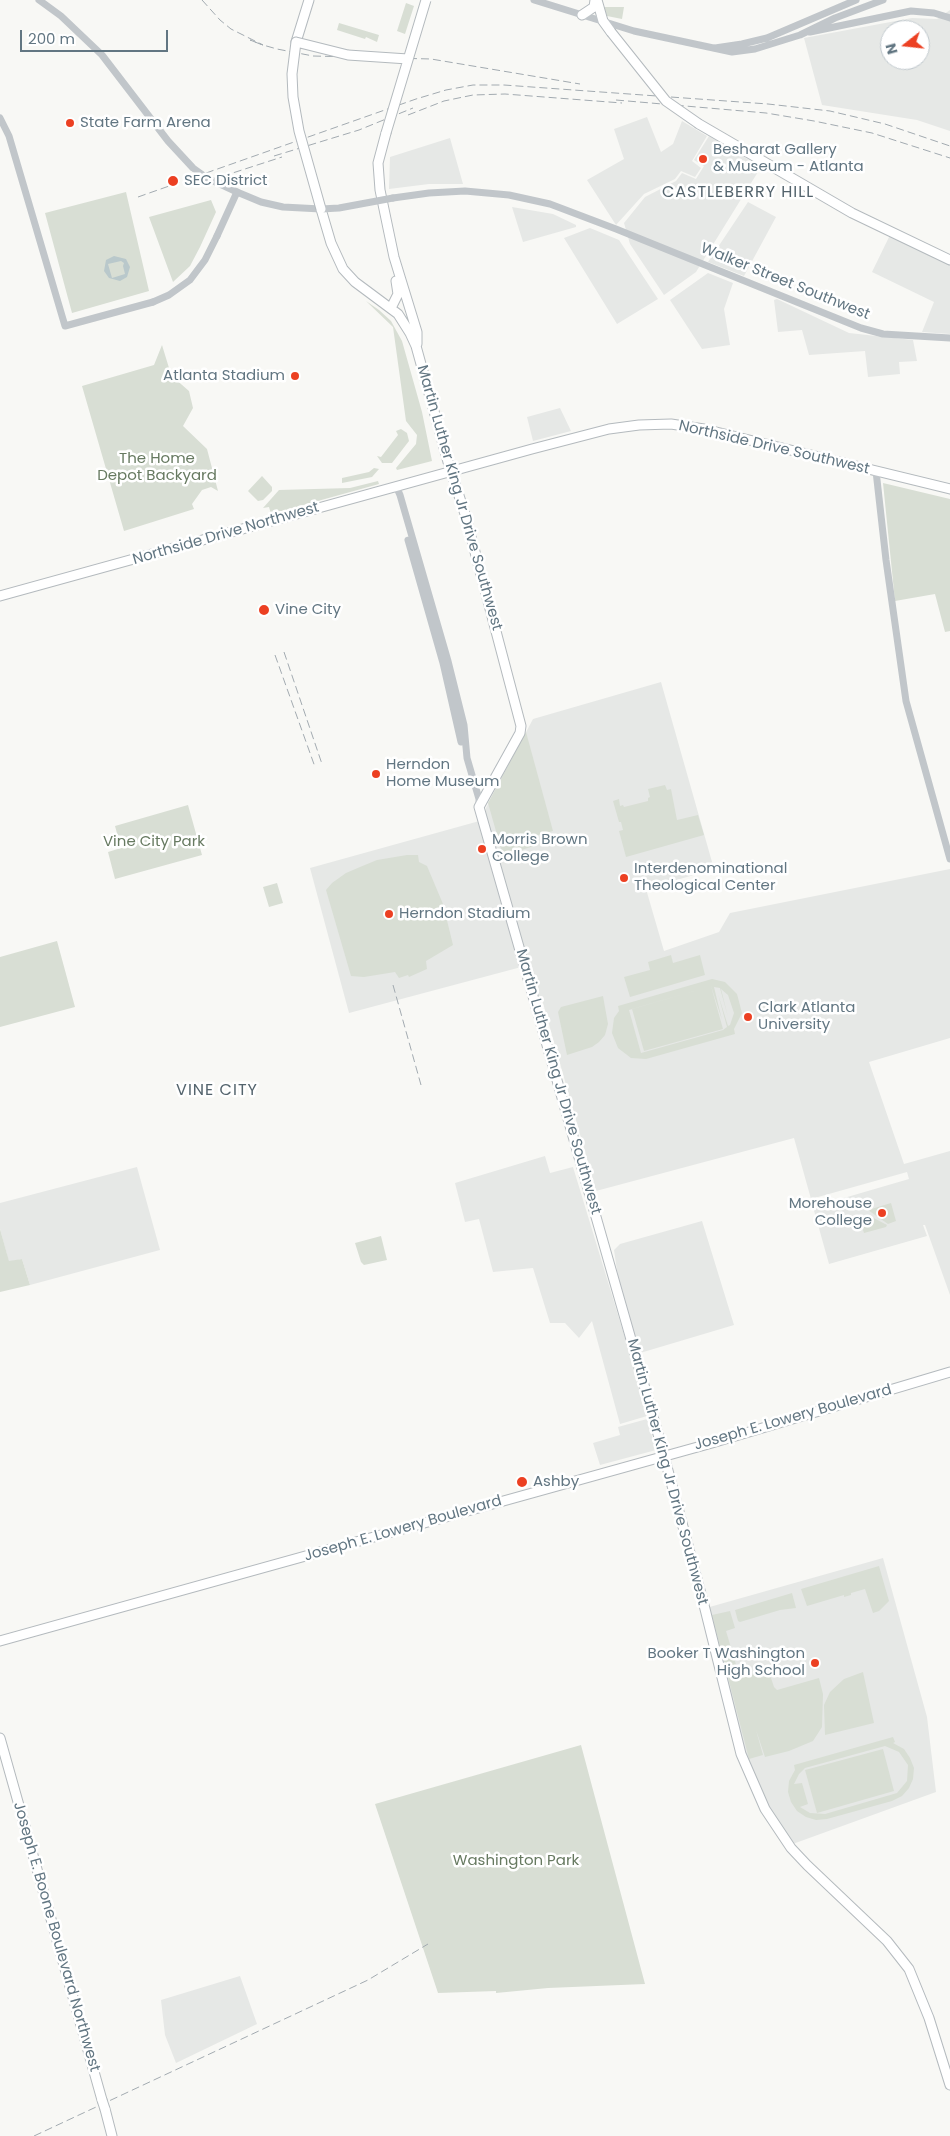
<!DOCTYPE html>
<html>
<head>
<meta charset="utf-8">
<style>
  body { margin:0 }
  #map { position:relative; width:950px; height:2136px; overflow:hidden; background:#f8f8f5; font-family:Poppins,sans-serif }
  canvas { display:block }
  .north { position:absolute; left:880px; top:20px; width:50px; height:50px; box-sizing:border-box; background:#fff; border:1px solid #c0c8cd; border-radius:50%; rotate:254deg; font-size:14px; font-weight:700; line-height:20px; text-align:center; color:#627682 }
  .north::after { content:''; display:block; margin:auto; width:18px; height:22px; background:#ec4022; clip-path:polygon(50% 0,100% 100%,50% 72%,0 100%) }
  .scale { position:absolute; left:20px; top:30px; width:148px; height:22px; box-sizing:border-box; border:2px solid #627682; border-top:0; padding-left:6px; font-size:15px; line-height:18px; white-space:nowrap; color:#627682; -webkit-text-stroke:4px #fff; paint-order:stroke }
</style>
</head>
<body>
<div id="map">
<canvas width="950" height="2136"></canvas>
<div class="north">N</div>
<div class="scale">200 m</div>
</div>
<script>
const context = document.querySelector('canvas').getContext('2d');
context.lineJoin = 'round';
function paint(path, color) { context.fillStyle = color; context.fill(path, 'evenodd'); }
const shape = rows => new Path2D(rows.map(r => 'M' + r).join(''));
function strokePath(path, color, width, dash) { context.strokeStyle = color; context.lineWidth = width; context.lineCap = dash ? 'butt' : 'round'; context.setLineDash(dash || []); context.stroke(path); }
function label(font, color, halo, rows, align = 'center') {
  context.font = font + ' Poppins,sans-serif'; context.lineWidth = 5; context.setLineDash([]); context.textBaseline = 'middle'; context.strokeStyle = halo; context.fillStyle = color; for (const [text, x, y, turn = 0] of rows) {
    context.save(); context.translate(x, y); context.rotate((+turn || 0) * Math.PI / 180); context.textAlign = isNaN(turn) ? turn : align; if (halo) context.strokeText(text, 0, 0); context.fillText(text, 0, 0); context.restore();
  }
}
const built = shape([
  [950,10,950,131,917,120,822,105,804,38,912,18,937,19],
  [890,30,920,30,920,60,890,60],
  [647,117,661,152,673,144,682,121,707,136,692,161,701,168,695,177,681,171,675,179,644,194,616,225,587,180,624,159,614,129],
  [709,136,761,167,696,272,664,295,630,244,624,223,645,197,676,181,682,173,696,179,704,166,694,160],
  [450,138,463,184,429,184,389,189,390,157],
  [748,202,776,217,744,276,708,262],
  [512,207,553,214,576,225,576,227,523,242],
  [590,228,619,240,658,299,617,324,564,238],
  [890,235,950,265,950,334,922,332,934,302,872,272],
  [708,273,733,283,724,309,730,345,702,349,670,300],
  [777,299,849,333,913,340,917,361,899,362,900,374,868,377,865,351,809,355,802,330,778,332,774,300],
  [560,408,571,431,533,441,527,417],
  [661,682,714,869,646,889,664,951,719,932,730,913,950,869,950,1038,869,1062,904,1164,950,1151,950,1295,925,1225,923,1225,927,1236,829,1264,813,1207,909,1179,907,1172,811,1199,794,1138,596,1191,541,996,535,998,525,966,349,1013,310,868,483,820,486,808,533,719],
  [545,1156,550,1173,573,1167,629,1351,614,1250,620,1244,702,1221,734,1325,630,1356,647,1416,620,1424,592,1321,579,1338,565,1323,550,1323,533,1268,493,1272,479,1219,465,1222,455,1183],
  [137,1167,160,1250,30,1285,22,1259,9,1262,0,1229,0,1203],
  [647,1419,656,1450,600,1465,593,1443,620,1435,618,1427],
  [883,1558,927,1717,936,1792,790,1845,756,1793,706,1608],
  [240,1976,257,2024,176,2063,165,2035,161,2000]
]);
const green = shape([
  [406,3,414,6,405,34,397,31],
  [604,7,624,7,622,19,607,16],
  [339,23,379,35,377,42,366,37,365,39,337,30],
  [126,192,149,291,72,313,45,213],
  [211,200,216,212,200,247,190,266,173,282,149,217],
  [366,301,379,310,391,321,402,341,422,412,432,461,397,470,396,468,416,444,417,435,406,421,393,327],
  [162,345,169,368,166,371,189,391,193,408,183,426,207,449,218,491,211,487,202,490,192,504,194,509,124,531,82,386,154,365],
  [401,429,407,433,409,441,392,463,382,463,377,456,381,457,398,435,396,431],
  [374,468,379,469,372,477,342,483,342,478,369,472],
  [262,476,272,487,272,491,263,500,258,501,248,491],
  [378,481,379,484,271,514,269,507,263,508,279,490,350,488],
  [883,483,950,499,950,631,945,632,935,594,895,601],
  [526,732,553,831,535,836,537,845,503,856,488,803],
  [665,785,667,790,671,789,677,820,698,815,704,835,626,857,619,831,623,830,621,822,619,822,613,801,619,799,620,806,623,805,624,807,648,801,648,798,650,797,648,789],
  [188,805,202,855,115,879,108,852,121,848,115,826],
  [407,855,418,855,419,862,427,866,443,904,453,945,426,961,427,969,409,977,408,975,399,978,395,972,364,977,351,976,326,890,332,883,346,873,360,867,377,860],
  [277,883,283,903,269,907,263,887],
  [57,941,75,1007,0,1027,0,957],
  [671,955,673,963,700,955,705,975,630,997,624,977,650,970,648,962],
  [712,979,725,982,737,994,742,1013,734,1029,735,1034,646,1059,631,1058,618,1048,612,1033,614,1018,619,1011,618,1006],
  [711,986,632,1009,644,1051,723,1029,711,986,722,1020,714,987,720,988,728,1017,721,989,728,995,734,1013,730,1025,728,1026,718,994,727,1027,723,1030,641,1053,629,1010],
  [603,996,608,1024,605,1035,599,1042,592,1047,567,1055,558,1012,561,1007],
  [891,1203,896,1221,888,1224,868,1210],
  [868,1215,887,1225,886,1227,864,1233,863,1230],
  [0,1229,9,1261,22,1259,30,1285,0,1292],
  [381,1236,387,1260,364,1265,361,1262,355,1243],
  [879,1566,889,1601,879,1611,873,1613,865,1589,851,1593,851,1595,844,1597,844,1595,807,1606,801,1589],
  [792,1593,796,1608,780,1610,740,1622,738,1621,735,1610],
  [730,1611,735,1628,726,1631,740,1678,758,1673,760,1678,770,1675,774,1687,777,1690,819,1678,823,1694,822,1727,813,1741,789,1751,765,1757,756,1730,763,1755,749,1759,712,1615],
  [863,1672,874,1723,825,1735,824,1705,830,1692,844,1679],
  [893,1737,895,1742,893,1743,904,1749,910,1758,914,1768,913,1779,909,1788,902,1796,892,1801,827,1819,816,1820,806,1817,797,1811,791,1802,788,1792,789,1781,795,1770,794,1765],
  [885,1746,899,1752,908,1765,907,1781,897,1793,825,1814,810,1813,800,1807,808,1804,802,1783,794,1784,799,1774,805,1768],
  [581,1745,645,1984,548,1988,496,1993,496,1991,438,1993,375,1804],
  [883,1749,894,1791,817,1813,805,1770]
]);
const water = shape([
  [114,256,126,259,130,267,127,277,120,281,109,278,104,271,106,260],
  [121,261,124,263,123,266,125,274,112,278,108,264]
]);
const minor = shape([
  [534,0,634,31,732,52,755,49,800,35,835,18,883,0],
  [810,32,911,11,934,13,950,18],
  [715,48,742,44,767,38,856,0],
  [0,118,9,136,65,326,153,302],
  [393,198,429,193,465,191,509,195,550,204,616,229,861,328,883,334,950,338],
  [217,236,237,192,261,202,283,207,321,209],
  [876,471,886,560,906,701,950,859],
  [396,486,400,495,448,661,464,725,467,758,479,799,479,806],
  [408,540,443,663,461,742]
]);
const major = shape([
  [597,0,603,21,611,32],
  [582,15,594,7,595,0],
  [296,42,309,0],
  [699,124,852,213,950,260],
  [386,133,378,163,380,190,394,257,417,332,417,344],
  [321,209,331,243,343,269,355,282,398,314,410,333,416,346,448,462,465,514,521,726,520,733,479,807,662,1448,705,1609,741,1754,765,1809,791,1848,807,1865,887,1941,909,1969,929,2018,950,2085],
  [391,308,398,294,396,281],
  [0,596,532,449,609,429,639,425,671,424,704,429,950,489],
  [0,1641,712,1443,950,1372],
  [0,1738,102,2100],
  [105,2109,112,2136]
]);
const rail = shape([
  [202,0,220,20,231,29,263,45,250,40,260,44,263,45,277,49,313,56,431,59,580,84],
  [616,100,766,113,814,121,872,133,950,158],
  [408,115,444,101,473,95,505,94,622,103],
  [274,156,359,130,413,108],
  [211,180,282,157],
  [138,197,416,99,446,90,473,85,504,85,768,104,830,111,885,124,950,146],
  [284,652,322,764],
  [275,655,315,767],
  [393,985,421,1085],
  [34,2136,368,1980,428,1944]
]);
const minorBridge = shape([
  [39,0,61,16,102,55,168,141,193,168,207,178,237,192],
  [321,209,339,208,393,198],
  [153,302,169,295,190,280,205,260,217,236]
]);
const majorBridge = shape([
  [611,32,666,101,699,124],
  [386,133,426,0],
  [321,209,299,131,293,97,292,74,296,42,348,55,408,59],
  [102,2100,105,2109]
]);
const markers = [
  [70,123,5,"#ec4022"],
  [703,159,5,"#ec4022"],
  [173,181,6,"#ec4022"],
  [295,376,5,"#ec4022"],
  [264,610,6,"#ec4022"],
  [376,774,5,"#ec4022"],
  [482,849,5,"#ec4022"],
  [624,878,5,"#ec4022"],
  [389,914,5,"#ec4022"],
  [748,1017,5,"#ec4022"],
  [882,1213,5,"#ec4022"],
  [522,1482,6,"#ec4022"],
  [815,1663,5,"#ec4022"]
];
const poiNames = [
  ["State Farm Arena",80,123],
  ["Besharat Gallery",713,150],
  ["& Museum - Atlanta",713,167],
  ["SEC District",184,181],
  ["Atlanta Stadium",285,376,"right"],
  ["Vine City",275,610],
  ["Herndon",386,765],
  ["Home Museum",386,782],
  ["Morris Brown",492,840],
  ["College",492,857],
  ["Interdenominational",634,869],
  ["Theological Center",634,886],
  ["Herndon Stadium",399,914],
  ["Clark Atlanta",758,1008],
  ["University",758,1025],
  ["Morehouse",872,1204,"right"],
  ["College",872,1221,"right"],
  ["Ashby",533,1482],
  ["Booker T Washington",805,1654,"right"],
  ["High School",805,1671,"right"]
];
const streetNames = [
  ["Walker Street Southwest",785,282,22],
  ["Northside Drive Southwest",774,448,13],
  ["Martin Luther King Jr Drive Southwest",459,498,74],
  ["Northside Drive Northwest",226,534,-16],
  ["Martin Luther King Jr Drive Southwest",558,1082,74],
  ["Joseph E. Lowery Boulevard",793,1418,-16],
  ["Martin Luther King Jr Drive Southwest",667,1472,75],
  ["Joseph E. Lowery Boulevard",403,1529,-16],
  ["Joseph E. Boone Boulevard Northwest",56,1937,74]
];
const parkNames = [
  ["The Home",157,459],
  ["Depot Backyard",157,476],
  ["Vine City Park",154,842],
  ["Washington Park",516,1861]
];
const neighbourhoodNames = [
  ["CASTLEBERRY HILL",738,193],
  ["VINE CITY",217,1091]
];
paint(built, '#e6e8e6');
paint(green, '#d8ded4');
paint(water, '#b9c8cb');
strokePath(major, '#b4babe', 11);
strokePath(minor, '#c1c6ca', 7);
strokePath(major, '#fff', 9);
strokePath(rail, '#a2aab0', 1, [8, 4]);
strokePath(majorBridge, '#b4babe', 11, []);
strokePath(minorBridge, '#c1c6ca', 7);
strokePath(majorBridge, '#fff', 9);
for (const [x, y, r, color] of markers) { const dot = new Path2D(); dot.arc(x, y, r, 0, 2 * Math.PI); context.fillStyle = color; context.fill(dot); strokePath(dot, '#fff', 2); }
label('15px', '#627682', '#fff', poiNames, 'left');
label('15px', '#627682', '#fff', streetNames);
label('15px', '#677a61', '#fff', parkNames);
context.letterSpacing = '1px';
label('16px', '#54646d', '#fff', neighbourhoodNames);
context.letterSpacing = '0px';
</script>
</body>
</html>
